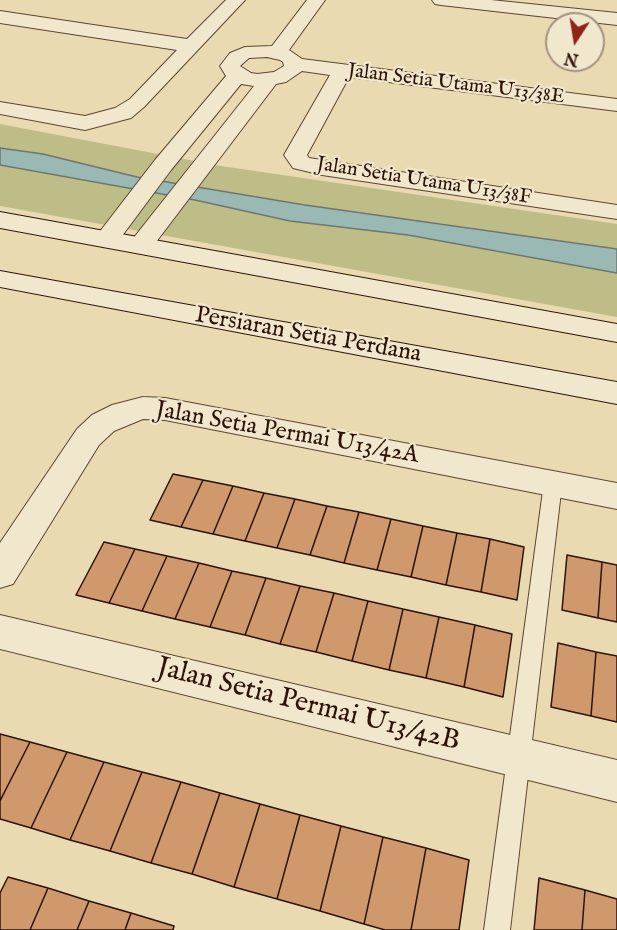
<!DOCTYPE html>
<html>
<head>
<meta charset="utf-8">
<style>
  body { margin:0 }
  #map { position:relative; width:617px; height:930px; overflow:hidden; background:#eadab2; font-family:"IM FELL English",serif }
  canvas { display:block }
  .north { position:absolute; left:545px; top:12px; width:60px; height:60px; box-sizing:border-box; background:#f1e7cd; border:2px solid #a3927e; border-radius:50%; rotate:192deg; font-size:16px; font-weight:700; line-height:24px; text-align:center; color:#2d1307 }
  .north::after { content:''; display:block; margin:auto; width:21px; height:27px; background:#8f2418; clip-path:polygon(50% 0,100% 100%,50% 72%,0 100%) }
</style>
</head>
<body>
<div id="map">
<canvas width="617" height="930"></canvas>
<div class="north">N</div>
</div>
<script>
const context = document.querySelector('canvas').getContext('2d');
context.lineJoin = 'round';
function paint(path, color) { context.fillStyle = color; context.fill(path, 'evenodd'); }
const shape = rows => new Path2D(rows.map(r => 'M' + r).join(''));
function strokePath(path, color, width, dash) { context.strokeStyle = color; context.lineWidth = width; context.lineCap = dash ? 'butt' : 'round'; context.setLineDash(dash || []); context.stroke(path); }
function label(font, color, halo, rows, align = 'center') {
  context.font = font + ' "IM FELL English",serif'; context.lineWidth = 4.5; context.setLineDash([]); context.textBaseline = 'middle'; context.strokeStyle = halo; context.fillStyle = color; for (const [text, x, y, turn = 0] of rows) {
    context.save(); context.translate(x, y); context.rotate((+turn || 0) * Math.PI / 180); context.textAlign = isNaN(turn) ? turn : align; if (halo) context.strokeText(text, 0, 0); context.fillText(text, 0, 0); context.restore();
  }
}
const green = shape([
  [0,124,221,166,617,224,617,317,0,206]
]);
const water = shape([
  [0,148,43,154,137,177,305,205,617,249,617,273,408,235,290,221,195,200,0,165,0,148]
]);
const building = shape([
  [173,474,203,480,181,527,150,520,173,474],
  [203,480,233,486,213,534,181,527,203,480],
  [233,486,264,493,245,541,213,534,233,486],
  [264,493,295,499,277,548,245,541,264,493],
  [295,499,327,506,310,555,277,548,295,499],
  [327,506,359,512,344,563,310,555,327,506],
  [359,512,391,519,377,570,344,563,359,512],
  [391,519,423,526,411,577,377,570,391,519],
  [423,526,457,533,446,585,411,577,423,526],
  [457,533,490,539,481,592,446,585,457,533],
  [490,539,524,547,517,600,481,592,490,539],
  [104,542,135,549,109,603,76,595,104,542],
  [135,549,167,556,142,611,109,603,135,549],
  [567,555,602,562,598,618,562,610,567,555],
  [167,556,199,563,175,619,142,611,167,556],
  [602,562,617,565,617,622,598,618,602,562],
  [199,563,232,571,210,627,175,619,199,563],
  [232,571,266,578,245,635,210,627,232,571],
  [266,578,300,586,280,644,245,635,266,578],
  [300,586,334,593,316,652,280,644,300,586],
  [334,593,368,601,352,661,316,652,334,593],
  [368,601,403,609,389,670,352,661,368,601],
  [403,609,439,617,426,678,389,670,403,609],
  [439,617,475,625,464,687,426,678,439,617],
  [475,625,512,634,503,697,464,687,475,625],
  [558,643,596,652,591,716,551,707,558,643],
  [596,652,617,656,617,722,591,716,596,652],
  [0,734,30,742,0,801,0,734],
  [30,742,67,752,31,828,0,819,0,801,30,742],
  [67,752,104,762,70,840,31,828,67,752],
  [104,762,142,772,110,851,70,840,104,762],
  [142,772,181,782,151,863,110,851,142,772],
  [181,782,220,793,192,874,151,863,181,782],
  [220,793,260,804,234,887,192,874,220,793],
  [260,804,300,815,277,899,234,887,260,804],
  [300,815,341,826,320,911,277,899,300,815],
  [341,826,383,837,364,924,320,911,341,826],
  [383,837,426,848,411,930,385,930,364,924,383,837],
  [426,848,469,860,459,930,411,930,426,848],
  [8,877,48,888,30,930,0,930,0,893,8,877],
  [539,878,585,890,582,930,534,930,539,878],
  [48,888,89,901,77,930,30,930,48,888],
  [585,890,617,899,617,930,582,930,585,890],
  [89,901,131,913,125,930,77,930,89,901],
  [131,913,174,926,173,930,125,930,131,913]
]);
const service = shape([
  [553,476,559,478,562,483,510,930,484,930,544,483,547,478,553,476]
]);
const minor = shape([
  [226,0,245,0,144,107,131,118,85,130,0,114,0,102,85,116,115,108,130,99,177,50,0,23,0,11,187,39,226,0],
  [307,0,325,0,289,50,302,59,617,99,617,111,349,77,307,155,309,158,617,205,617,219,322,175,293,168,284,155,330,75,302,71,286,82,276,84,150,250,141,253,132,250,128,245,254,86,241,84,171,170,116,244,107,247,98,244,94,239,98,234,155,160,226,76,220,66,230,53,245,47,272,46,307,0],
  [267,57,280,60,283,62,284,66,274,72,257,74,251,73,240,66,249,58,267,57],
  [432,0,491,0,617,13,617,25,441,5,435,4,432,0],
  [143,397,165,398,617,483,617,509,165,420,143,419,114,431,99,445,13,584,0,588,0,543,77,429,92,415,112,405,143,397],
  [0,615,617,760,617,802,0,649,0,615]
]);
const secondary = shape([
  [0,212,617,324,617,342,0,228,0,212],
  [0,271,617,382,617,404,0,287,0,271]
]);
const farStreetnames = [
  ["Jalan Setia Utama U13/38E",456,85,7],
  ["Jalan Setia Utama U13/38F",424,182,9]
];
const streetNames = [
  ["Persiaran Setia Perdana",308,336,10],
  ["Jalan Setia Permai U13/42A",287,434,10]
];
const nearStreetnames = [
  ["Jalan Setia Permai U13/42B",308,706,14]
];
paint(green, '#bfbd87');
paint(water, '#9ab9b4');
strokePath(water, '#6e776f', 1.5);
paint(building, '#cf986d');
strokePath(building, '#2d1307', 1.5);
strokePath(service, '#5c4532', 2);
strokePath(minor, '#5c4532', 2);
strokePath(secondary, '#2d1307', 2);
paint(service, '#f1e7cd');
paint(minor, '#f1e7cd');
paint(secondary, '#f1e7cd');
label('20px', '#2d1307', '#f1e7cd', farStreetnames);
label('24px', '#2d1307', '#f1e7cd', streetNames);
label('28px', '#2d1307', '#f1e7cd', nearStreetnames);
</script>
</body>
</html>
